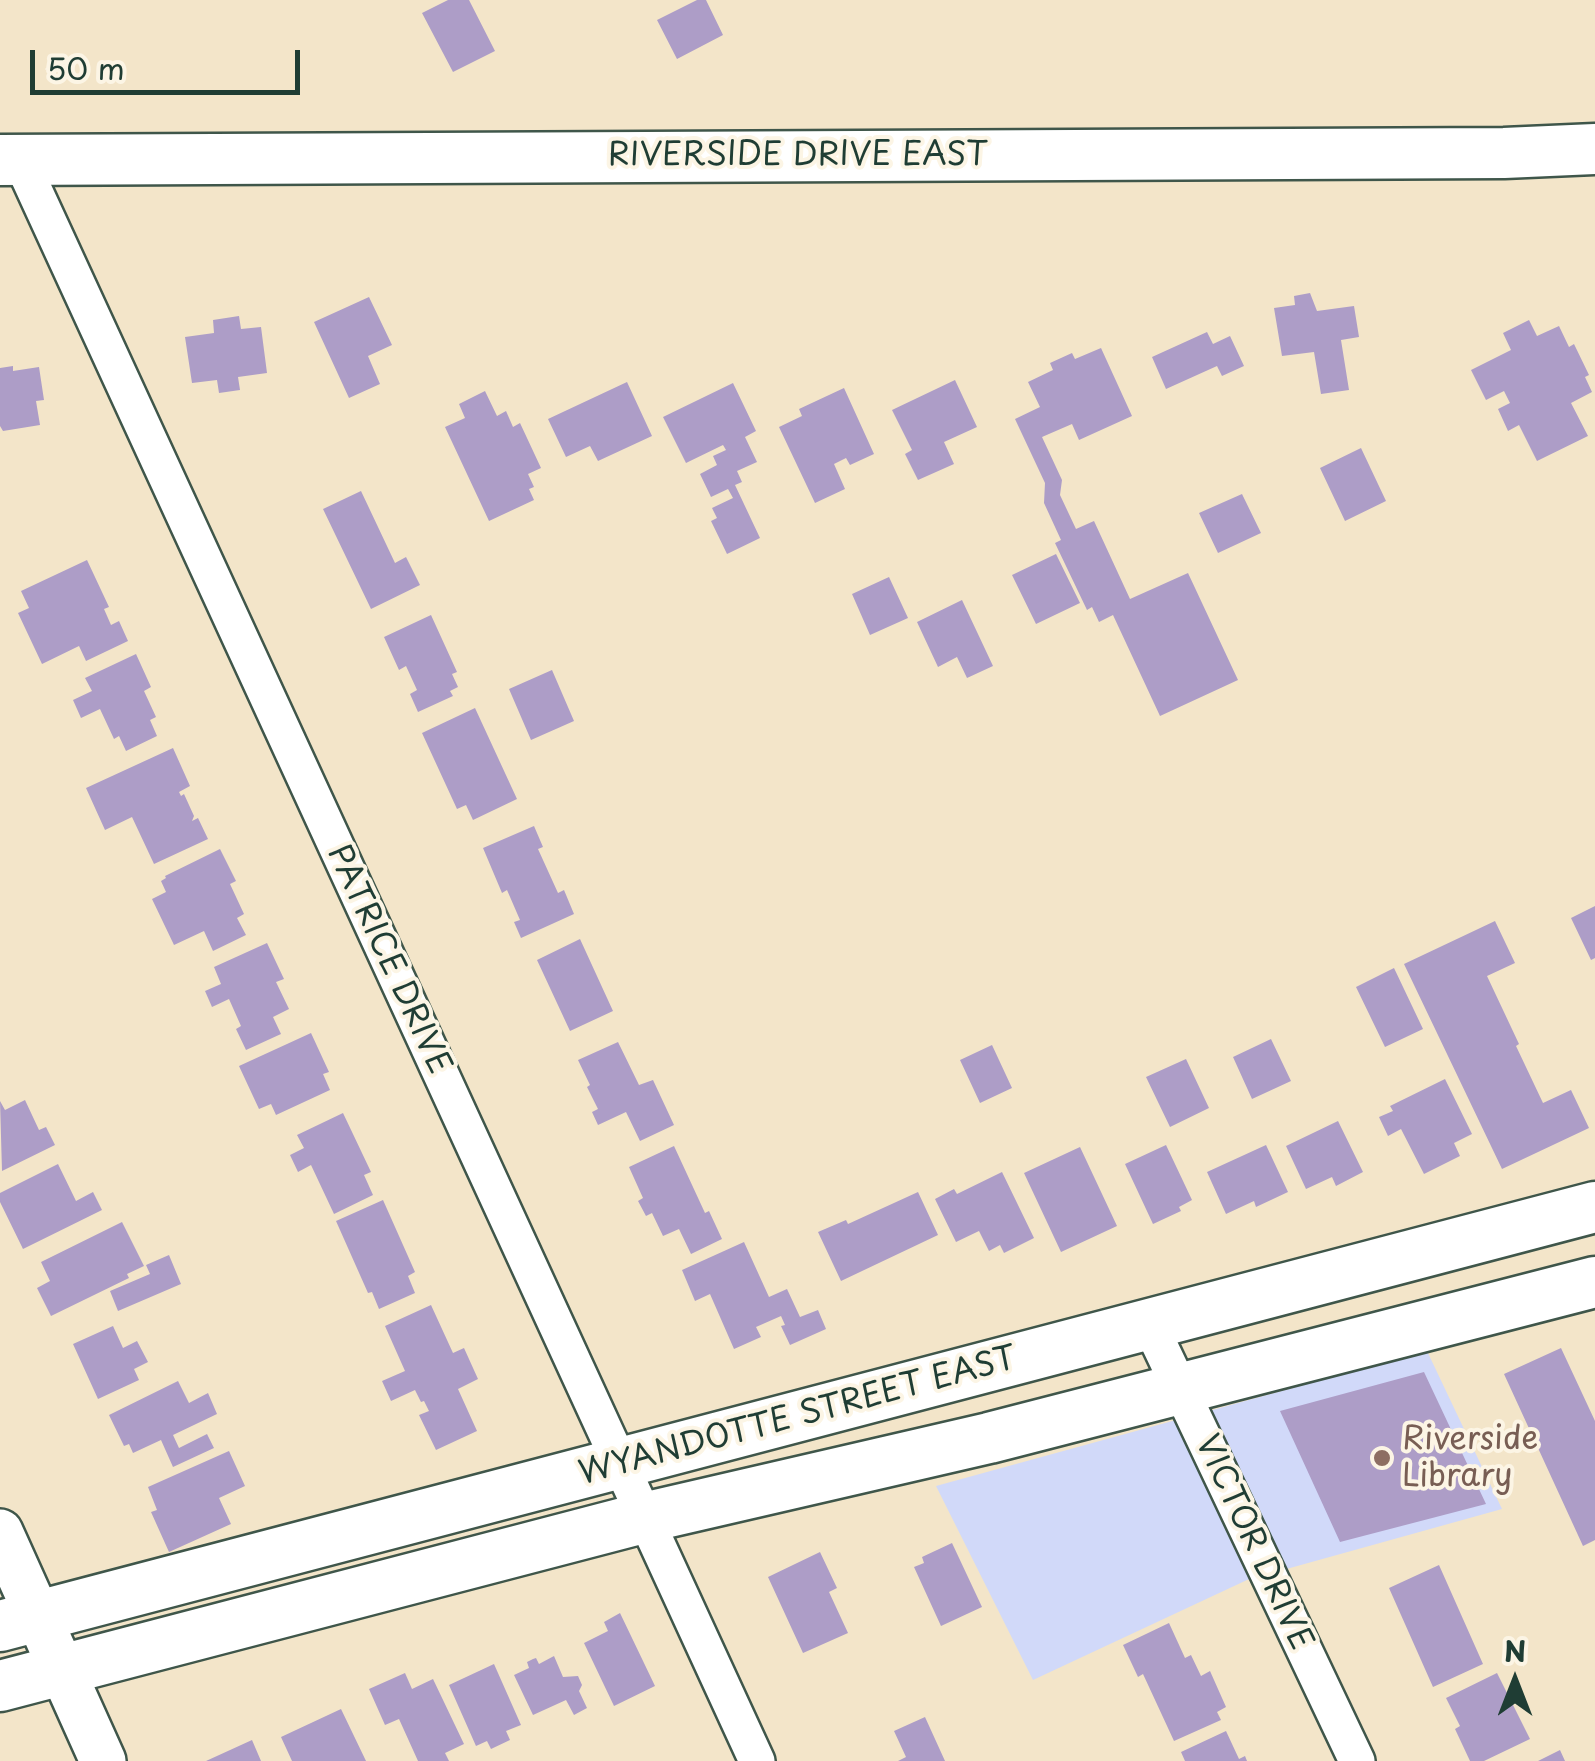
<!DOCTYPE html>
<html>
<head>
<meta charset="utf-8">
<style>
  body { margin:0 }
  #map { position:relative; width:1595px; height:1761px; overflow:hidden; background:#f3e5c9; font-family:"Playpen Sans",sans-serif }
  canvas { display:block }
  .north { position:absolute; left:1465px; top:1631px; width:100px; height:100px; -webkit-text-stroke:8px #fcf5e5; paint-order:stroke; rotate:0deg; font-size:28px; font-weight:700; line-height:40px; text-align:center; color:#1f3d34 }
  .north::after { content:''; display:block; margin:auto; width:35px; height:45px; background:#1f3d34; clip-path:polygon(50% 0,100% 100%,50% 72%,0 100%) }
  .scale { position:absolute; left:30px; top:50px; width:270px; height:45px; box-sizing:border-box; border:5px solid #1f3d34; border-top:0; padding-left:12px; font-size:30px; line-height:35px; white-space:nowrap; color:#1f3d34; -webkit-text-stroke:8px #fcf5e5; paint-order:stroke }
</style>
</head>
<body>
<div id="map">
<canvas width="1595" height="1761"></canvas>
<div class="north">N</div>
<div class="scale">50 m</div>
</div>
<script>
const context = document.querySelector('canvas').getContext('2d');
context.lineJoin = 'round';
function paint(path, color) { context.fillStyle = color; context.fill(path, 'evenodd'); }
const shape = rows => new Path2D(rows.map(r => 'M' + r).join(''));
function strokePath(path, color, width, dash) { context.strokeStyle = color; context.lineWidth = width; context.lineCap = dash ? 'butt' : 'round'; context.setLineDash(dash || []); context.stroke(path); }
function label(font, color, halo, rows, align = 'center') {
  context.font = font + ' "Playpen Sans",sans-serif'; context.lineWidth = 8; context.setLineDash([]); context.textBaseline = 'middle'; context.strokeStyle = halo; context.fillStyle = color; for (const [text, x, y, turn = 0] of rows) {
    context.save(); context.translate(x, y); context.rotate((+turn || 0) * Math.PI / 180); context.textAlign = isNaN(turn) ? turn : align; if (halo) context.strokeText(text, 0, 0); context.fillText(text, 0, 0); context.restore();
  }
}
const built = shape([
  [1427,1351,1502,1509,1247,1580,1033,1680,936,1486]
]);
const building = shape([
  [448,0,469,0,495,51,453,72,422,13],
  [697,0,706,0,723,35,677,59,657,20],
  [1310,293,1317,311,1354,306,1359,337,1341,340,1349,390,1321,394,1314,352,1282,356,1274,308,1295,305,1294,296],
  [369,297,392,345,368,356,380,384,349,398,314,322],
  [239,316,241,329,261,327,267,373,238,377,240,390,219,393,217,380,192,383,185,337,214,333,213,320],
  [1529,320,1537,336,1559,326,1569,347,1574,344,1589,375,1585,377,1592,392,1571,403,1588,436,1537,461,1519,425,1508,431,1498,409,1510,403,1504,391,1486,400,1471,370,1511,350,1503,333],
  [1207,332,1213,344,1230,336,1244,366,1222,376,1217,366,1166,389,1152,357],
  [1101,348,1132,416,1079,440,1072,424,1042,437,1062,480,1060,495,1076,529,1094,521,1130,599,1188,573,1238,680,1160,716,1113,615,1099,622,1092,607,1087,610,1055,543,1061,540,1044,503,1045,483,1015,419,1040,407,1028,382,1053,370,1050,363,1072,353,1075,359],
  [13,366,13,371,39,367,44,400,36,401,40,425,3,431,0,426,0,368],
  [955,380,977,427,944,442,954,464,918,480,905,454,912,450,892,410],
  [627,382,652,436,598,461,590,446,566,457,548,419],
  [733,383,756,431,745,437,757,462,737,471,742,482,735,485,760,538,727,554,711,521,717,518,712,508,733,498,728,489,711,497,700,474,717,465,713,456,726,450,723,445,686,463,663,417],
  [844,388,874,454,850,465,846,458,834,464,845,489,815,503,779,427,802,416,799,409],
  [485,391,497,416,506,411,513,427,520,423,541,468,528,474,534,487,529,489,534,500,489,521,445,427,465,418,459,404],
  [1361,448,1386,501,1345,521,1320,468],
  [361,491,395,563,406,557,420,585,371,609,323,509],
  [1242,494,1261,533,1218,553,1199,513],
  [1056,554,1080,603,1036,624,1012,575],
  [87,560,109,607,104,609,111,625,119,621,128,641,86,661,79,646,42,664,18,613,29,608,21,591],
  [889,577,908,618,870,635,852,594],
  [962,600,993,666,967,678,957,657,938,667,917,622],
  [431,615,457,672,452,674,458,687,450,691,453,696,418,712,410,694,417,690,406,666,399,670,384,637],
  [136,654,151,687,144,691,156,717,150,720,157,736,126,751,119,736,114,739,100,709,81,718,73,700,92,691,85,678],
  [552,670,574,721,531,740,509,689],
  [475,708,517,799,473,820,466,805,457,809,422,733],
  [173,748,190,786,179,792,181,796,184,794,194,816,192,821,198,818,208,839,154,864,132,817,105,830,86,788],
  [534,826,543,847,538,849,558,893,564,890,574,914,521,938,514,922,520,920,507,890,502,893,483,848],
  [220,849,236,881,230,884,244,914,237,918,246,935,213,951,204,931,174,945,152,899,166,892,161,881,166,878,165,876],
  [1595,906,1595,958,1591,960,1571,918],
  [1495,921,1515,963,1487,976,1519,1044,1516,1046,1543,1103,1571,1090,1589,1128,1502,1169,1404,964],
  [580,939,613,1011,570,1031,537,960],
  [267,943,284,979,276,982,289,1009,273,1017,281,1034,246,1050,236,1029,241,1026,229,999,212,1007,205,991,221,984,214,967],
  [1394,968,1423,1029,1385,1047,1356,987],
  [311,1033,329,1072,323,1074,330,1090,276,1115,271,1104,259,1109,239,1066],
  [1271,1039,1291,1081,1252,1099,1233,1057],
  [618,1042,639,1085,653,1080,674,1125,640,1141,626,1112,598,1125,592,1112,598,1109,587,1087,590,1085,578,1060],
  [992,1045,1012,1088,980,1103,960,1060],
  [1186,1059,1209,1108,1170,1127,1146,1077],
  [1445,1079,1472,1134,1454,1143,1460,1156,1424,1174,1401,1129,1388,1136,1379,1117,1393,1111,1390,1106],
  [25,1100,39,1130,46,1127,55,1145,2,1171,0,1101,5,1110],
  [343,1113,371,1172,364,1175,373,1195,334,1214,311,1165,298,1172,290,1155,304,1148,297,1135],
  [1338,1121,1363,1172,1336,1186,1332,1177,1306,1189,1286,1146],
  [1166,1145,1192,1200,1179,1207,1181,1211,1153,1224,1125,1164],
  [1266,1145,1288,1192,1256,1207,1254,1201,1226,1214,1207,1172],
  [674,1146,705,1213,709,1211,722,1239,691,1254,679,1229,663,1236,652,1213,646,1216,638,1201,643,1198,629,1167],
  [1080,1147,1117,1226,1061,1252,1024,1173],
  [58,1164,76,1201,93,1192,102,1210,23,1249,0,1202,0,1193],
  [1002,1172,1034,1238,1004,1253,1000,1245,989,1251,979,1231,956,1242,935,1199,954,1189,957,1194],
  [918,1192,938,1235,841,1281,818,1232,846,1220,848,1224],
  [383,1200,415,1272,408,1276,415,1293,379,1309,372,1292,368,1293,336,1221],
  [122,1222,144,1266,127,1274,129,1278,51,1316,37,1288,50,1281,41,1262],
  [744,1242,769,1297,787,1289,800,1317,818,1310,826,1329,790,1345,781,1326,785,1325,781,1316,756,1327,761,1337,734,1349,710,1294,695,1301,682,1270],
  [169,1255,181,1284,118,1311,110,1291,150,1274,146,1265],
  [431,1305,453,1353,464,1348,478,1379,458,1389,477,1431,436,1450,419,1415,429,1411,424,1401,421,1402,415,1390,391,1401,382,1381,405,1371,385,1326],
  [113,1326,123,1348,137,1341,148,1362,134,1369,139,1380,98,1399,73,1344],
  [1561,1348,1595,1421,1595,1540,1583,1546,1504,1374],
  [1424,1372,1486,1504,1340,1542,1280,1411],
  [178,1381,189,1403,208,1393,217,1414,173,1435,179,1448,207,1434,214,1448,173,1467,161,1440,133,1453,129,1444,124,1446,109,1415],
  [229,1451,245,1486,219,1498,231,1524,169,1552,151,1512,157,1510,148,1487],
  [952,1543,982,1607,941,1626,914,1567,924,1563,922,1557],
  [820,1552,837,1588,829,1592,848,1633,803,1653,768,1577],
  [1439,1565,1483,1664,1433,1687,1389,1588],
  [620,1613,655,1686,614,1706,584,1643,608,1631,604,1622],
  [1169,1623,1185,1658,1191,1655,1201,1676,1210,1671,1226,1707,1217,1712,1221,1720,1174,1741,1143,1674,1138,1677,1123,1645],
  [554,1656,563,1677,578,1676,582,1685,579,1691,587,1708,574,1715,566,1700,533,1715,514,1675,529,1668,527,1662,533,1659,536,1658,539,1664],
  [494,1664,521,1725,506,1731,510,1740,491,1749,487,1741,476,1746,449,1685],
  [405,1673,412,1689,433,1679,464,1744,445,1753,449,1761,418,1761,399,1719,385,1725,369,1689],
  [1497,1673,1530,1739,1484,1761,1470,1761,1455,1729,1460,1726,1446,1698],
  [341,1709,366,1761,292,1761,281,1737],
  [925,1717,945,1761,898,1761,906,1757,894,1731],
  [1226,1731,1239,1759,1245,1756,1247,1761,1185,1761,1181,1752],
  [252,1740,261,1761,206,1761],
  [1560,1750,1565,1761,1538,1761]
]);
const minor = shape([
  [20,159,757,1761],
  [1150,1325,1357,1761]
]);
const tertiary = shape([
  [0,1532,103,1761]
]);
const secondary = shape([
  [0,160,1504,153,1595,149],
  [0,1626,1595,1207],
  [0,1686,643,1518,989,1438,1595,1282]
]);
const markers = [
  [1382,1458,10,"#8d6e63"]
];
const streetNames = [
  ["RIVERSIDE DRIVE EAST",798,156],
  ["PATRICE DRIVE",388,960,65],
  ["WYANDOTTE STREET EAST",798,1417,-15],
  ["VICTOR DRIVE",1253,1543,65]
];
const educationNames = [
  ["Riverside",1402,1440],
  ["Library",1402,1477]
];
paint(built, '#d1d9f9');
paint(building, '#ad9dc7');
strokePath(minor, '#3f564a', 40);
strokePath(tertiary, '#3f564a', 50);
strokePath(secondary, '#3f564a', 55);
strokePath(minor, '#fff', 35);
strokePath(tertiary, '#fff', 45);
strokePath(secondary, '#fff', 50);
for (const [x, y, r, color] of markers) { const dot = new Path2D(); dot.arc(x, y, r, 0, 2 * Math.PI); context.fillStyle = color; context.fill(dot); strokePath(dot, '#fcf5e5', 4); }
label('32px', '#1f3d34', '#fcf5e5', streetNames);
label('32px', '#785e54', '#fcf5e5', educationNames, 'left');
</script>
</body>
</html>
